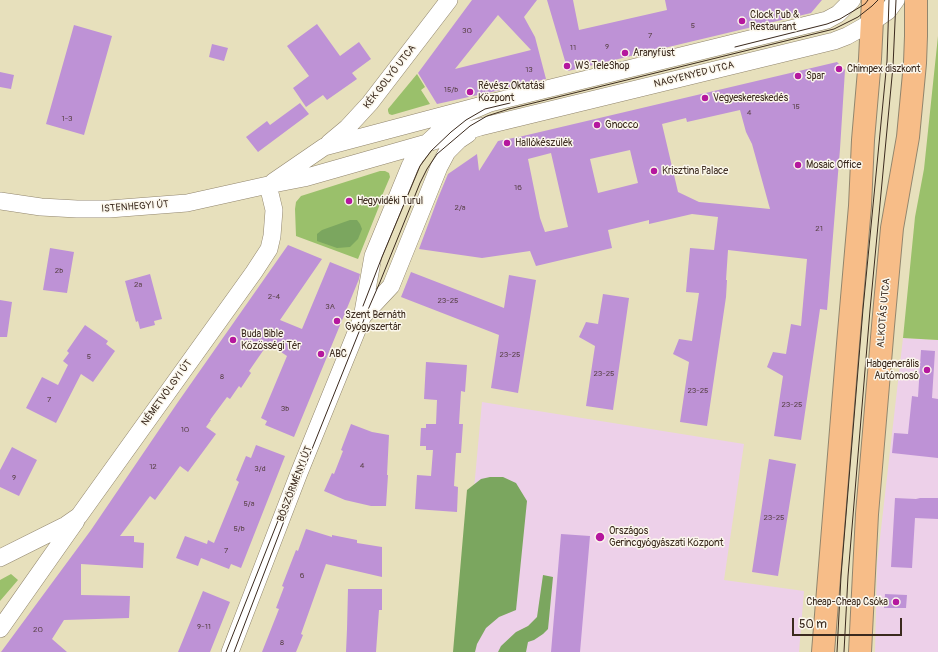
<!DOCTYPE html>
<html>
<head>
<meta charset="utf-8">
<style>
  body { margin:0 }
  #map { position:relative; width:938px; height:652px; overflow:hidden; background:#e7e0bc; font-family:Pangolin,sans-serif }
  canvas { display:block }
  .scale { position:absolute; left:792px; top:618px; width:110px; height:18px; box-sizing:border-box; border:2px solid #3b2a1e; border-top:0; padding-left:5px; font-size:12px; line-height:14px; white-space:nowrap; color:#3b2a1e; -webkit-text-stroke:3px #fbf7ec; paint-order:stroke }
</style>
</head>
<body>
<div id="map">
<canvas width="938" height="652"></canvas>
<div class="scale">50 m</div>
</div>
<script>
const context = document.querySelector('canvas').getContext('2d');
context.lineJoin = 'round';
function paint(path, color) { context.fillStyle = color; context.fill(path, 'evenodd'); }
const shape = rows => new Path2D(rows.map(r => 'M' + r).join(''));
function strokePath(path, color, width, dash) { context.strokeStyle = color; context.lineWidth = width; context.lineCap = dash ? 'butt' : 'round'; context.setLineDash(dash || []); context.stroke(path); }
function label(font, color, halo, rows, align = 'center') {
  context.font = font + ' Pangolin,sans-serif'; context.lineWidth = 3; context.setLineDash([]); context.textBaseline = 'middle'; context.strokeStyle = halo; context.fillStyle = color; for (const [text, x, y, turn = 0] of rows) {
    context.save(); context.translate(x, y); context.rotate((+turn || 0) * Math.PI / 180); context.textAlign = isNaN(turn) ? turn : align; if (halo) context.strokeText(text, 0, 0); context.fillText(text, 0, 0); context.restore();
  }
}
const built = shape([
  [903,338,938,340,938,652,875,652,877,564],
  [482,402,744,444,724,580,804,591,799,652,459,652]
]);
const green = shape([
  [938,36,938,340,903,338,915,217,924,169],
  [417,74,425,87,421,90,430,104,392,115,389,114,388,111,388,109],
  [380,171,385,171,389,173,390,177,381,198,382,199,358,259,296,236,295,209,296,202,301,196],
  [11,574,18,580,0,601,0,580]
]);
const forest = shape([
  [350,220,357,220,360,224,362,229,358,239,350,247,337,248,317,241,317,234,322,230],
  [490,477,503,477,516,483,527,501,516,610,499,617,486,628,477,644,475,652,453,652,467,490,481,479],
  [543,575,553,577,548,629,543,634,534,640,528,642,526,652,498,652,501,646,516,632,528,626,537,617]
]);
const building = shape([
  [472,0,537,0,524,17,535,37,546,79,496,91,437,104,418,73],
  [498,15,531,50,455,69],
  [547,0,573,0,579,30,667,10,665,0,822,0,811,13,568,71],
  [317,24,340,56,359,42,371,59,352,73,357,79,327,100,323,95,306,107,293,88,309,76,287,46],
  [74,25,112,36,84,135,46,124],
  [212,44,228,48,224,61,209,57],
  [837,62,845,70,840,149,827,310,820,309,801,440,774,436,783,376,767,367,773,352,786,354,791,324,801,326,807,259,728,250,726,280,727,280,726,297,707,426,680,422,689,362,673,354,679,339,692,341,699,293,686,292,690,248,714,250,718,217,692,214,649,224,649,220,608,230,612,248,536,266,530,251,482,258,419,249,438,198,448,174,477,154,479,171,498,141,523,136],
  [740,110,746,132,752,144,770,209,699,202,678,192,662,124,686,118,687,122],
  [630,150,638,183,598,193,590,159],
  [551,153,568,227,545,232,540,218,528,159],
  [0,72,14,75,11,89,0,87],
  [300,103,309,114,258,152,246,137,267,121,270,125],
  [288,245,322,259,280,320,302,329,330,262,360,274,359,279,294,437,265,425,267,421,261,418,287,356,278,350,267,345,249,371,251,373,241,388,239,386,230,399,227,397,210,420,211,420,206,427,216,434,188,472,180,466,155,500,150,496,120,536,134,536,134,542,144,543,143,568,81,564,81,595,130,596,129,618,64,620,52,639,67,652,1,652,91,530,178,402],
  [50,248,74,252,67,293,43,290],
  [411,272,504,308,509,275,536,280,518,393,491,388,499,335,401,297],
  [150,274,162,319,154,321,155,325,140,329,138,321,136,322,125,281],
  [603,294,629,298,613,410,586,406,595,346,579,337,586,322,598,324],
  [0,300,12,302,7,337,0,337],
  [85,325,108,341,106,344,115,351,93,382,81,374,56,423,26,408,42,377,58,385,68,365,63,361,69,353,67,351],
  [921,350,935,351,932,398,938,399,938,458,892,453,894,433,908,434,912,396,918,397],
  [426,362,467,365,465,392,461,391,459,424,463,424,461,453,456,453,454,486,458,487,457,512,415,509,417,475,431,476,433,450,426,450,426,446,420,446,421,428,426,428,426,424,436,424,437,400,424,399],
  [351,424,372,432,389,435,387,475,388,475,386,506,371,506,345,500,324,491,332,473,334,474,343,451,341,450],
  [256,445,285,456,241,568,231,564,229,569,201,558,198,566,176,558,185,536,207,544,208,540,214,543,239,482,236,480,246,456,251,458],
  [12,447,37,460,19,496,0,487,0,470],
  [769,459,796,464,778,576,752,572],
  [895,498,916,499,920,498,938,498,938,519,915,518,912,568,891,567],
  [306,529,332,537,332,535,357,540,357,543,382,547,382,577,326,564,301,634,303,635,296,652,262,652,279,609,276,608,284,587,282,586,296,550,298,551],
  [561,534,590,536,580,652,551,652],
  [348,589,382,589,382,610,379,610,376,652,346,652,347,629],
  [203,591,230,602,210,652,178,652],
  [885,594,907,595,906,608,884,608]
]);
const minor = shape([
  [329,143,347,128,370,103,449,0],
  [273,182,324,147,490,103,827,20,838,14,852,0],
  [0,201,41,207,77,209,109,209,187,203,268,185,304,178,427,143,480,127,834,41,847,36,872,22,888,11,896,0],
  [362,317,391,286,439,167,447,152,459,140,468,134],
  [0,558,66,525,79,516,254,272,269,249,272,236,274,210,268,185],
  [0,629,76,521],
  [230,652,299,473,362,318,373,256,410,166,415,157,427,143,453,119,490,103]
]);
const major = shape([
  [823,652,848,344,860,206,863,140,870,59,873,0],
  [860,652,867,514,883,326,892,228,908,137,915,63,916,36,916,0]
]);
const tram = shape([
  [735,47,827,24,840,19,865,4,868,0],
  [363,306,382,257,420,166,431,151,451,132,466,120,485,109,510,103],
  [226,652,291,488],
  [234,652,302,474,367,312,380,282,420,183,427,169,437,154,470,126,487,116,509,109,834,29,858,17,872,6,878,0],
  [837,652,841,576,863,309,887,61,889,0],
  [844,652,848,576,870,310,893,66,896,0]
]);
const markers = [
  [742,21,4,"#b5179e"],
  [625,53,4,"#b5179e"],
  [567,66,4,"#b5179e"],
  [839,69,4,"#b5179e"],
  [798,76,4,"#b5179e"],
  [470,92,4,"#b5179e"],
  [705,98,4,"#b5179e"],
  [597,125,4,"#b5179e"],
  [507,143,4,"#b5179e"],
  [798,165,4,"#b5179e"],
  [654,171,4,"#b5179e"],
  [349,201,4,"#b5179e"],
  [337,321,4,"#b5179e"],
  [233,340,4,"#b5179e"],
  [321,354,4,"#b5179e"],
  [927,370,4,"#b5179e"],
  [600,537,5,"#b5179e"],
  [896,602,4,"#b5179e"]
];
const numberNames = [
  ["5",693,26],
  ["30",467,31],
  ["7",650,36],
  ["9",607,47],
  ["11",573,48],
  ["13",529,70],
  ["15/b",451,90],
  ["15",796,107],
  ["4",749,113],
  ["1-3",67,119],
  ["16",518,188],
  ["2/a",460,208],
  ["21",819,229],
  ["2b",59,271],
  ["2a",138,285],
  ["2-4",274,297],
  ["23-25",448,301],
  ["3A",330,307],
  ["23-25",510,355],
  ["5",89,357],
  ["23-25",604,374],
  ["8",222,377],
  ["23-25",698,391],
  ["7",49,400],
  ["23-25",792,405],
  ["3b",285,409],
  ["10",185,430],
  ["4",362,466],
  ["12",153,467],
  ["3/d",260,469],
  ["9",14,478],
  ["5/a",249,504],
  ["23-25",774,518],
  ["5/b",239,529],
  ["7",226,551],
  ["6",302,576],
  ["9-11",204,627],
  ["20",38,630],
  ["8",282,643]
];
const poiNames = [
  ["Clock Pub &",750,15],
  ["Restaurant",750,27],
  ["Aranyfüst",633,53],
  ["WS TeleShop",575,66],
  ["Chimpex diszkont",847,69],
  ["Spar",806,76],
  ["Révész Oktatási",478,86],
  ["Központ",478,98],
  ["Vegyeskereskedés",713,98],
  ["Gnocco",605,125],
  ["Hallókészülék",515,143],
  ["Mosaic Office",806,165],
  ["Krisztina Palace",662,171],
  ["Hegyvidéki Turul",357,201],
  ["Szent Bernáth",345,315],
  ["Gyógyszertár",345,327],
  ["Buda Bible",241,334],
  ["Közösségi Tér",241,346],
  ["ABC",329,354],
  ["Habgenerális",919,364,"right"],
  ["Autómosó",919,376,"right"],
  ["Országos",609,531],
  ["Gerincgyógyászati Központ",609,543],
  ["Cheap-Cheap Csóka",888,602,"right"]
];
const streetNames = [
  ["NAGYENYED UTCA",694,75,-14],
  ["KÉK GOLYÓ UTCA",390,77,-52],
  ["ISTENHEGYI ÚT",135,207,-4],
  ["ALKOTÁS UTCA",884,313,-85],
  ["NÉMETVÖLGYI ÚT",167,393,-54],
  ["BÖSZÖRMÉNYI ÚT",295,484,-69]
];
paint(built, '#edd0e9');
paint(green, '#9ac06b');
paint(forest, '#7ba65f');
paint(building, '#be92d6');
strokePath(minor, '#91856d', 18);
strokePath(major, '#91856d', 24);
strokePath(minor, '#fff', 17);
strokePath(major, '#f7bd88', 22);
strokePath(tram, '#3b2a1e', 1);
for (const [x, y, r, color] of markers) { const dot = new Path2D(); dot.arc(x, y, r, 0, 2 * Math.PI); context.fillStyle = color; context.fill(dot); strokePath(dot, '#fbf7ec', 1.5); }
label('8px', '#5c444c', null, numberNames);
label('10px', '#3b2a1e', '#fbf7ec', poiNames, 'left');
label('10px', '#3b2a1e', '#fbf7ec', streetNames);
</script>
</body>
</html>
